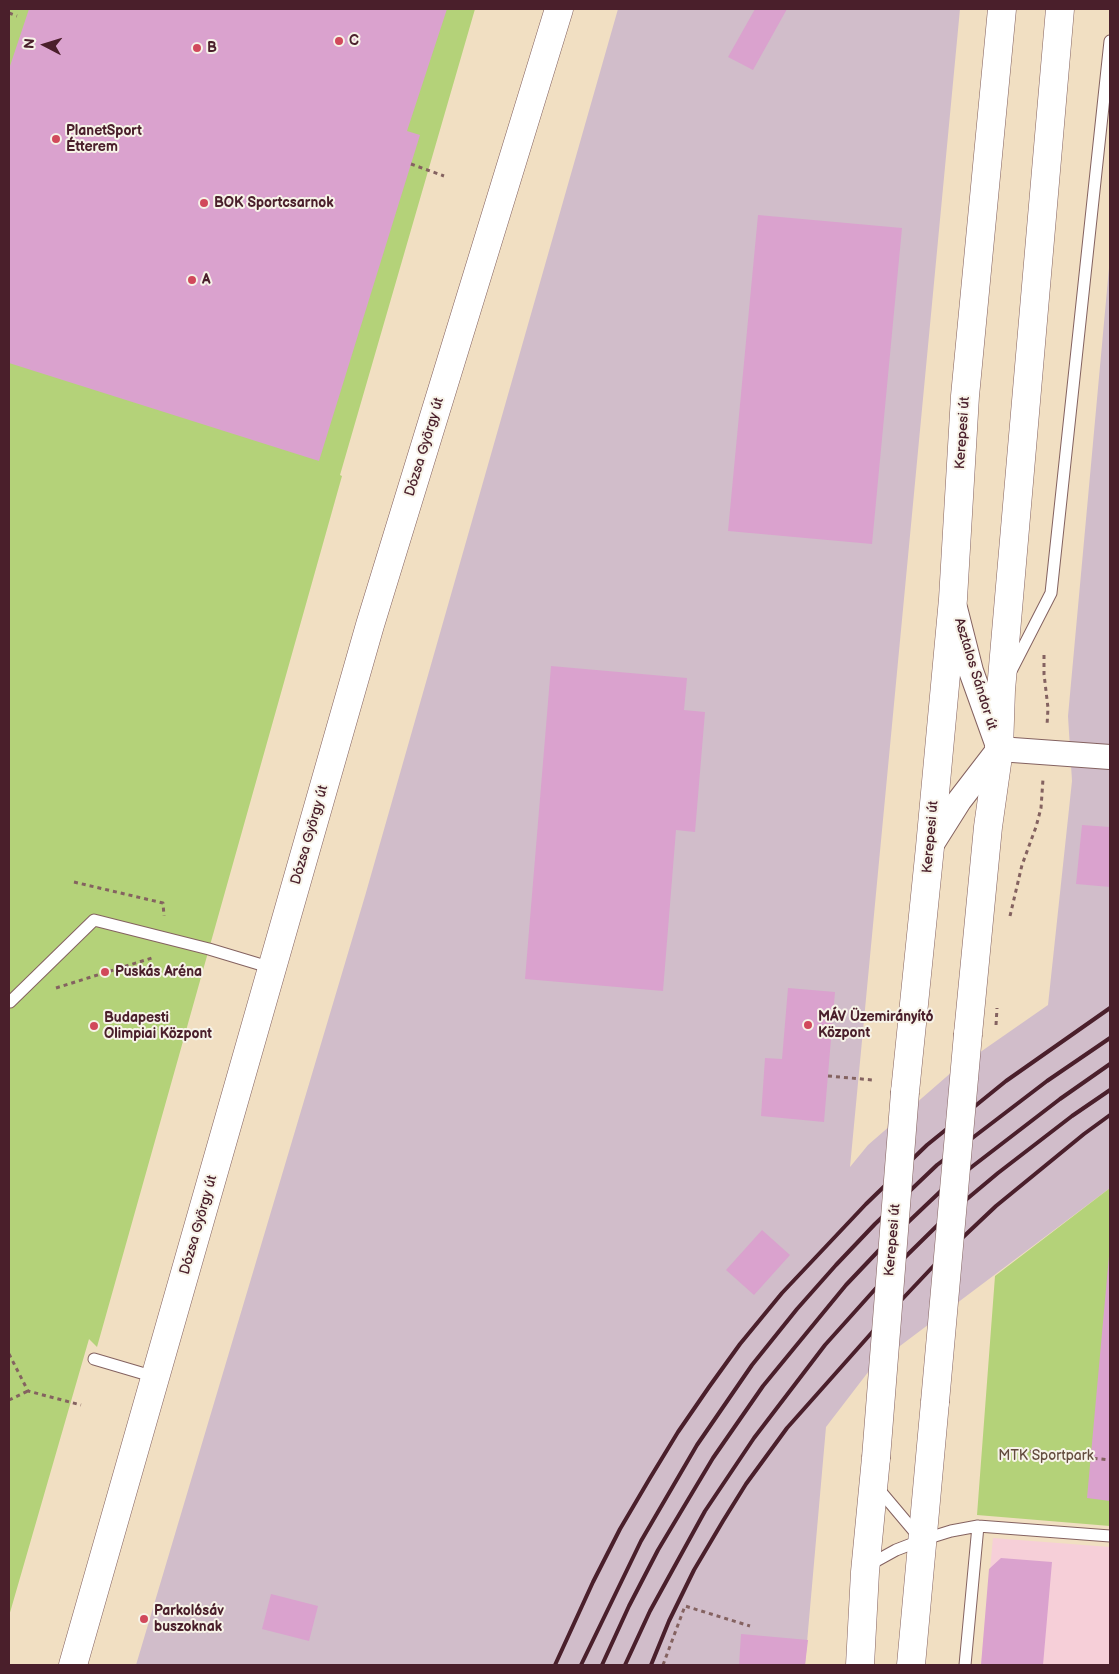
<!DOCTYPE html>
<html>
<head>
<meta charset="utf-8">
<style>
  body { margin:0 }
  #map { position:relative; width:1119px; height:1674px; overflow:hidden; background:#f1dfc2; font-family:"Balsamiq Sans",sans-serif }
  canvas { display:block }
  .frame { position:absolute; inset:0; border:10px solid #4a1f2b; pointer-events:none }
  .north { position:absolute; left:20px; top:20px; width:50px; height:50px; -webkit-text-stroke:4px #f7f3e8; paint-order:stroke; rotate:275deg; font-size:14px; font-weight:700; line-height:20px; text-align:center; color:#4a1f2b }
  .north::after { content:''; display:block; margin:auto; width:18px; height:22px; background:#4a1f2b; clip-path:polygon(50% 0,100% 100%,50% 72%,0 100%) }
</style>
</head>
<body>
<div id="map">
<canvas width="1119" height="1674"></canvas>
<div class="frame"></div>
<div class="north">N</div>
</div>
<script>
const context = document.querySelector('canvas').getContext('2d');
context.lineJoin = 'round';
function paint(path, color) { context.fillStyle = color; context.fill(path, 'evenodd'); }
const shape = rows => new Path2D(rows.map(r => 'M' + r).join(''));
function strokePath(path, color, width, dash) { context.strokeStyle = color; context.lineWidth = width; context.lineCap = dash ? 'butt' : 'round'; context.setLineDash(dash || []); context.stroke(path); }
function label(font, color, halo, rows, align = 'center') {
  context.font = font + ' "Balsamiq Sans",sans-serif'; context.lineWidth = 4; context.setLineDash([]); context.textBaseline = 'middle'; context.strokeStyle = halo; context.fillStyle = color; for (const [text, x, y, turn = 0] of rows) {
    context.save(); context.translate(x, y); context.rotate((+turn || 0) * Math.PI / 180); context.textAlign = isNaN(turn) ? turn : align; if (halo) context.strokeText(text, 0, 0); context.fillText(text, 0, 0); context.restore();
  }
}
const built = shape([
  [993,1538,1110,1547,1110,1665,981,1665]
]);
const industrial = shape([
  [618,9,960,9,850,1167,868,1145,953,1071,1048,1005,1072,781,1068,716,1110,257,1110,1188,872,1367,826,1427,805,1665,136,1665,365,896]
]);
const green = shape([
  [9,9,475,9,340,475,342,476,97,1347,89,1339,9,1616],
  [1110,1188,1110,1526,977,1515,995,1276]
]);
const building = shape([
  [29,9,447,9,407,131,420,135,319,461,9,363,9,69],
  [755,9,787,9,753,70,728,57],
  [758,215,902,228,872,544,728,531],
  [551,666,687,678,684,710,705,712,695,832,676,830,663,991,525,979],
  [1082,825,1110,827,1110,887,1076,884],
  [788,988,835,992,824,1122,761,1116,765,1058,782,1059],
  [762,1230,790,1255,754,1295,726,1270],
  [1109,1256,1110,1256,1110,1501,1087,1498],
  [1001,1558,1052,1562,1043,1665,981,1665,989,1569],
  [271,1594,318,1606,309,1641,262,1629],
  [741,1634,808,1640,805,1665,739,1665]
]);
const path = shape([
  [9,13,17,16],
  [411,164,444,176],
  [1044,655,1044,674,1048,708,1047,726],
  [74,882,163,903,164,916],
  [1010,916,1022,865,1036,827,1041,808,1043,779],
  [56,988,155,957],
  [828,1076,873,1080],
  [9,1354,28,1391,81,1405],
  [9,1400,28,1391],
  [1006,1449,1110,1460],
  [663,1665,685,1606,750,1626]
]);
const lane = shape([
  [1011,671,1051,593,1110,41],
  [10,1002,94,920,209,949,272,968],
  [94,1359,155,1377],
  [876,1486,919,1537],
  [867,1566,896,1550,922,1540,951,1531,978,1526,1110,1536],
  [965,1665,978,1526]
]);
const street = shape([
  [999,749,1110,757],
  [930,847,959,801,999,749,971,671,955,608]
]);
const secondary = shape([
  [73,1665,370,625,559,9]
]);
const primary = shape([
  [968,1034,988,827,999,749,1001,690,1060,9],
  [905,1092,930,847,953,599,965,396,1002,9],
  [860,1665,865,1572,876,1458],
  [911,1665,935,1402]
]);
const rail = shape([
  [555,1665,593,1582,620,1529,650,1478,678,1432,709,1387,740,1344,782,1293,866,1204,927,1145,1006,1081,1110,1008],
  [581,1665,641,1541,697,1445,752,1365,797,1309,836,1265,875,1224,937,1165,1047,1081,1110,1038],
  [602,1665,629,1606,658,1550,713,1458,763,1386,846,1285,884,1245,943,1189,1060,1099,1110,1064],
  [625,1665,650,1611,705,1511,754,1438,825,1345,895,1267,949,1214,998,1173,1072,1116,1110,1090],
  [651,1665,669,1621,694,1570,723,1521,746,1484,787,1428,891,1311,942,1257,996,1206,1084,1134,1110,1115]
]);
const pathBridge = shape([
  [996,1025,997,1008]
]);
const primaryBridge = shape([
  [935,1402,968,1034],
  [876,1458,905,1092]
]);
const markers = [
  [339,41,5,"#d1495b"],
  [197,48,5,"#d1495b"],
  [56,139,5,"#d1495b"],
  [204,203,5,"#d1495b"],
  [192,280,5,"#d1495b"],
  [105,972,5,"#d1495b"],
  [808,1025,5,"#d1495b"],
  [94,1026,5,"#d1495b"],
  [144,1619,5,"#d1495b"]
];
const poiNames = [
  ["C",349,41],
  ["B",207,48],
  ["PlanetSport",66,131],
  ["Étterem",66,147],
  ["BOK Sportcsarnok",214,203],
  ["A",202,280],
  ["Puskás Aréna",115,972],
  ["MÁV Üzemirányító",818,1017],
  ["Központ",818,1033],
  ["Budapesti",104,1018],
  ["Olimpiai Központ",104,1034],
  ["Parkolósáv",154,1611],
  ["buszoknak",154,1627]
];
const streetNames = [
  ["Kerepesi út",963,433,-86],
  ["Dózsa György út",425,447,-73],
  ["Asztalos Sándor út",975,674,73],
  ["Dózsa György út",310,835,-74],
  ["Kerepesi út",931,837,-85],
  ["Dózsa György út",199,1225,-74],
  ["Kerepesi út",893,1240,-85]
];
const parkNames = [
  ["MTK Sportpark",1046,1456]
];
paint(built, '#f6cfd8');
paint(industrial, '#d1bdca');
paint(green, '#b4d279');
paint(building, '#daa2ce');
strokePath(lane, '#846260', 13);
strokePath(street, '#846260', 26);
strokePath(secondary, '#846260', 29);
strokePath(primary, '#846260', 29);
strokePath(path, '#846260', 3, [4, 4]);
strokePath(lane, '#fff', 11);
strokePath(street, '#fff', 24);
strokePath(secondary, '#fff', 28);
strokePath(primary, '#fff', 28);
strokePath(rail, '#4a1f2b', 4);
strokePath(primaryBridge, '#846260', 29, []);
strokePath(pathBridge, '#846260', 3, [4, 4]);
strokePath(primaryBridge, '#fff', 28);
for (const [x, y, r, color] of markers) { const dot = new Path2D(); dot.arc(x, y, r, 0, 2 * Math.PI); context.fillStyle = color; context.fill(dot); strokePath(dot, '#f7f3e8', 2); }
label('bold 14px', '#4a1f2b', '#f7f3e8', poiNames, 'left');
label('14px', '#4a1f2b', '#f7f3e8', streetNames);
label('14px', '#644c3e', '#f7f3e8', parkNames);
</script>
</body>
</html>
